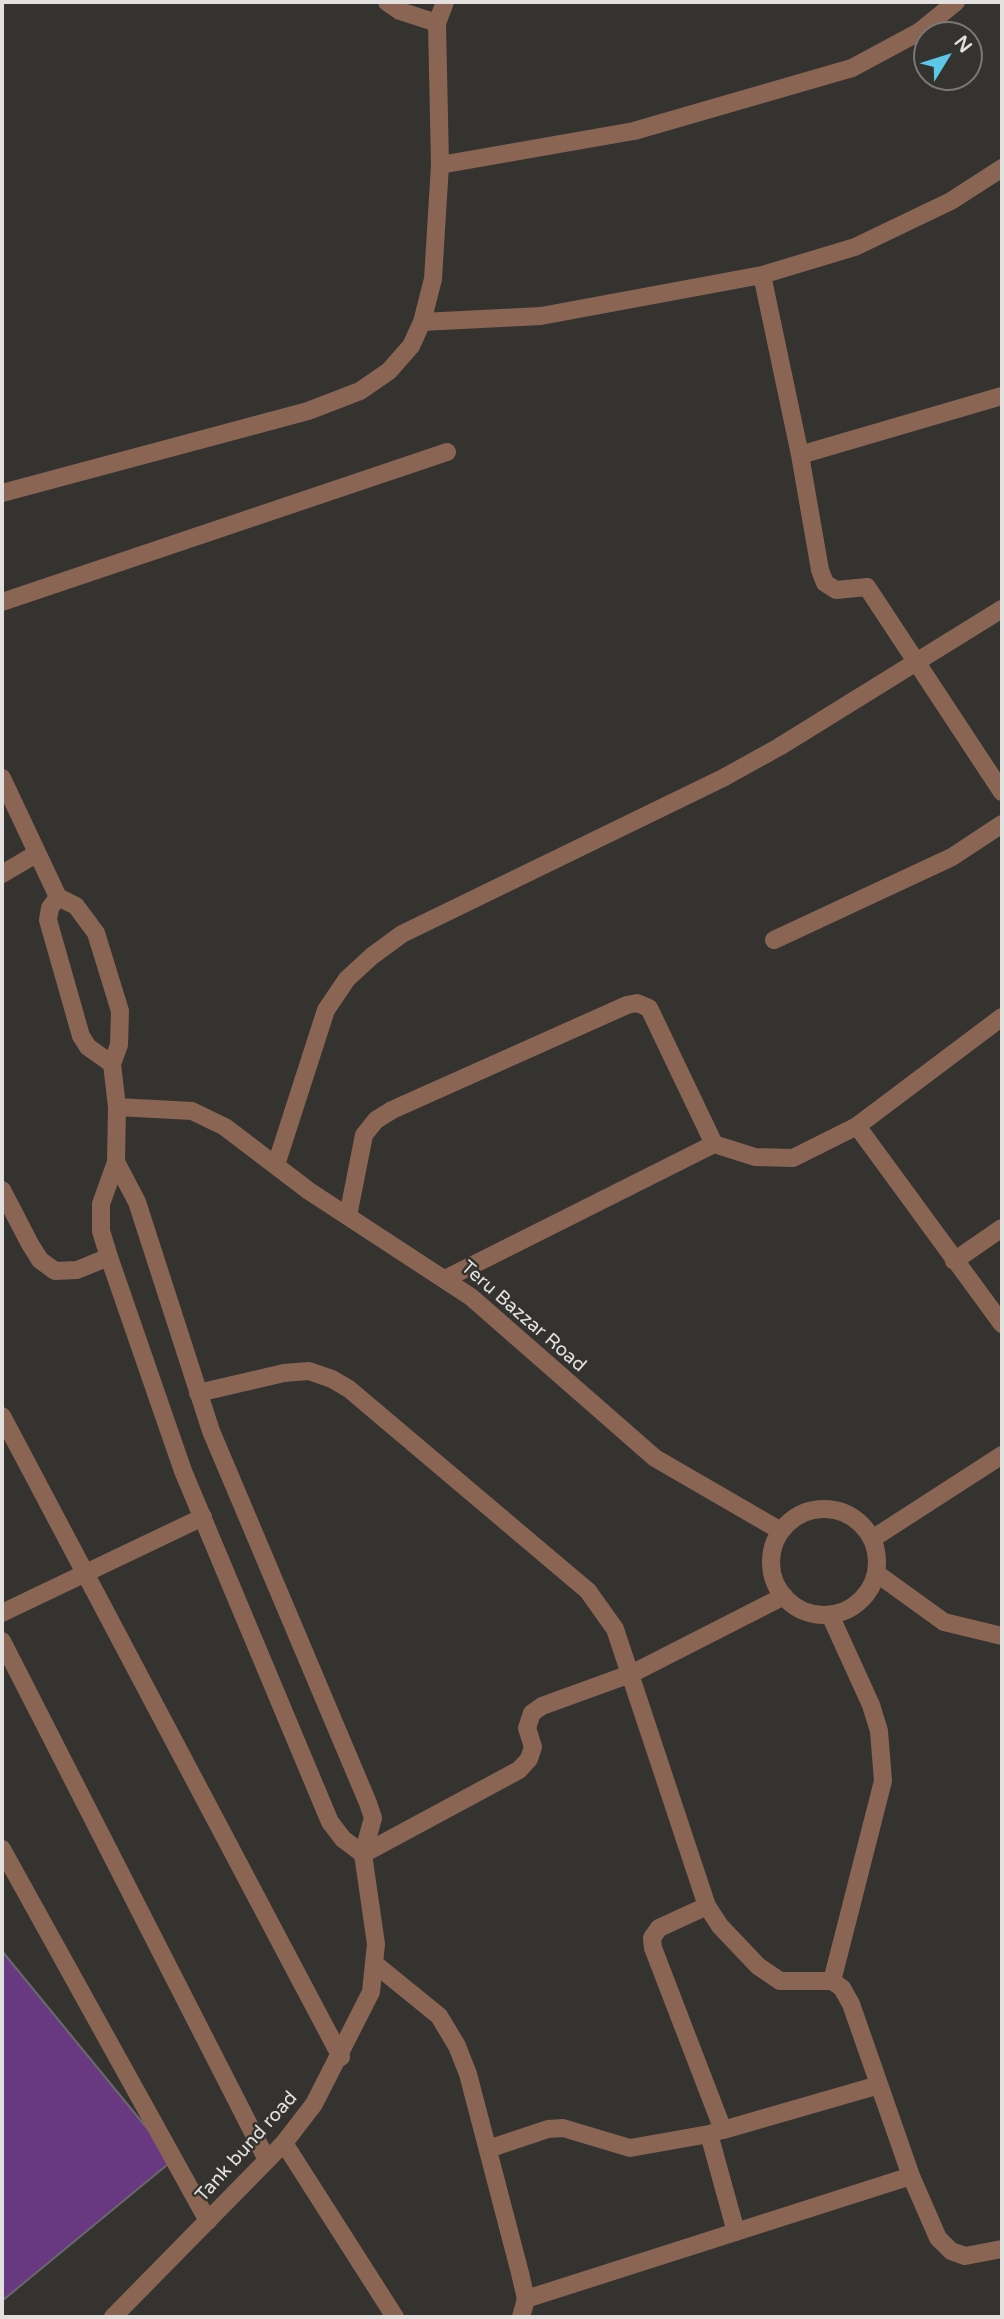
<!DOCTYPE html>
<html>
<head>
<meta charset="utf-8">
<style>
  body { margin:0 }
  #map { position:relative; width:1004px; height:2319px; overflow:hidden; background:#343330; font-family:"Varela Round",sans-serif }
  canvas { display:block }
  .frame { position:absolute; inset:0; border:4px solid #e2e1df; pointer-events:none }
  .north { position:absolute; left:913px; top:21px; width:70px; height:70px; box-sizing:border-box; background:#343330; border:2px solid #7a7976; border-radius:50%; rotate:52deg; font-size:19px; font-weight:700; line-height:28px; text-align:center; color:#e2e1df }
  .north::after { content:''; display:block; margin:auto; width:24px; height:32px; background:#5ac8e6; clip-path:polygon(50% 0,100% 100%,50% 72%,0 100%) }
</style>
</head>
<body>
<div id="map">
<canvas width="1004" height="2319"></canvas>
<div class="frame"></div>
<div class="north">N</div>
</div>
<script>
const context = document.querySelector('canvas').getContext('2d');
context.lineJoin = 'round';
function paint(path, color) { context.fillStyle = color; context.fill(path, 'evenodd'); }
const shape = rows => new Path2D(rows.map(r => 'M' + r).join(''));
function strokePath(path, color, width, dash) { context.strokeStyle = color; context.lineWidth = width; context.lineCap = dash ? 'butt' : 'round'; context.setLineDash(dash || []); context.stroke(path); }
function label(font, color, halo, rows, align = 'center') {
  context.font = font + ' "Varela Round",sans-serif'; context.lineWidth = 5; context.setLineDash([]); context.textBaseline = 'middle'; context.strokeStyle = halo; context.fillStyle = color; for (const [text, x, y, turn = 0] of rows) {
    context.save(); context.translate(x, y); context.rotate((+turn || 0) * Math.PI / 180); context.textAlign = isNaN(turn) ? turn : align; if (halo) context.strokeText(text, 0, 0); context.fillText(text, 0, 0); context.restore();
  }
}
const building = shape([
  [2,1951,173,2160,2,2301,2,1951]
]);
const minor = shape([
  [387,2,400,11,437,23],
  [440,165,634,131,852,68,919,32,956,2],
  [762,275,800,455,820,570,825,583,836,590,867,587,1002,792],
  [422,322,541,316,762,275,855,247,951,201,1002,168],
  [800,455,1002,396],
  [2,493,308,411,360,391,389,371,411,346,422,322,433,279,440,165,437,23,445,2],
  [2,602,447,452],
  [774,940,952,857,1002,824],
  [1002,1017,857,1126,1002,1324],
  [714,1144,755,1157,793,1158,857,1126],
  [276,1165,326,1010,347,979,372,956,402,934,723,778,779,747,1002,609],
  [2,1190,30,1244,40,1260,55,1271,77,1270,109,1257],
  [348,1216,364,1135,376,1120,392,1110,627,1005,637,1003,649,1008,714,1144,447,1278],
  [954,1261,1002,1228],
  [198,1393,284,1373,309,1371,332,1379,349,1389,588,1591,615,1629,707,1906,720,1926,758,1966,780,1981,832,1981,842,1988,851,2004,911,2176,526,2299],
  [2,1416,341,2057],
  [872,1539,1002,1455],
  [2,1613,203,1517],
  [830,1615,871,1705,879,1731,883,1781,832,1981],
  [2,1641,267,2160],
  [2,1849,208,2221],
  [363,1854,519,1770,529,1759,533,1747,527,1728,532,1713,542,1706,633,1673,784,1596],
  [707,1906,659,1928,652,1938,653,1948,723,2130,879,2085],
  [375,1964,439,2016,457,2046,468,2074,520,2273,526,2299,521,2317],
  [719,2131,709,2134,736,2232],
  [284,2143,395,2317],
  [488,2149,548,2129,563,2128,630,2148,709,2134],
  [911,2176,938,2238,951,2251,965,2256,1002,2249]
]);
const tertiary = shape([
  [2,778,58,897,76,906,96,933,120,1011,119,1045,112,1064,117,1107,116,1162,101,1204,101,1231,109,1257,183,1471,330,1822,343,1839,363,1854],
  [2,874,36,854],
  [58,897,50,908,48,920,81,1036,88,1047,112,1064],
  [117,1107,192,1111,225,1127,309,1191,471,1297,655,1458,781,1531],
  '771 1562a53 53 0 1 1 106 0a53 53 0 1 1-106 0Z',
  [876,1573,944,1622,1002,1636],
  [113,2317,284,2143,314,2104,371,1992,376,1944,363,1854,373,1818,368,1803,211,1431,137,1202,116,1162]
]);
const streetNames = [
  ["Teru Bazzar Road",523,1317,41],
  ["Tank bund road",247,2147,-48]
];
paint(building, '#683980');
strokePath(building, '#69686a', 2);
strokePath(minor, '#8a6554', 18);
strokePath(tertiary, '#8a6554', 18);
label('19px', '#e2e1df', '#343330', streetNames);
</script>
</body>
</html>
